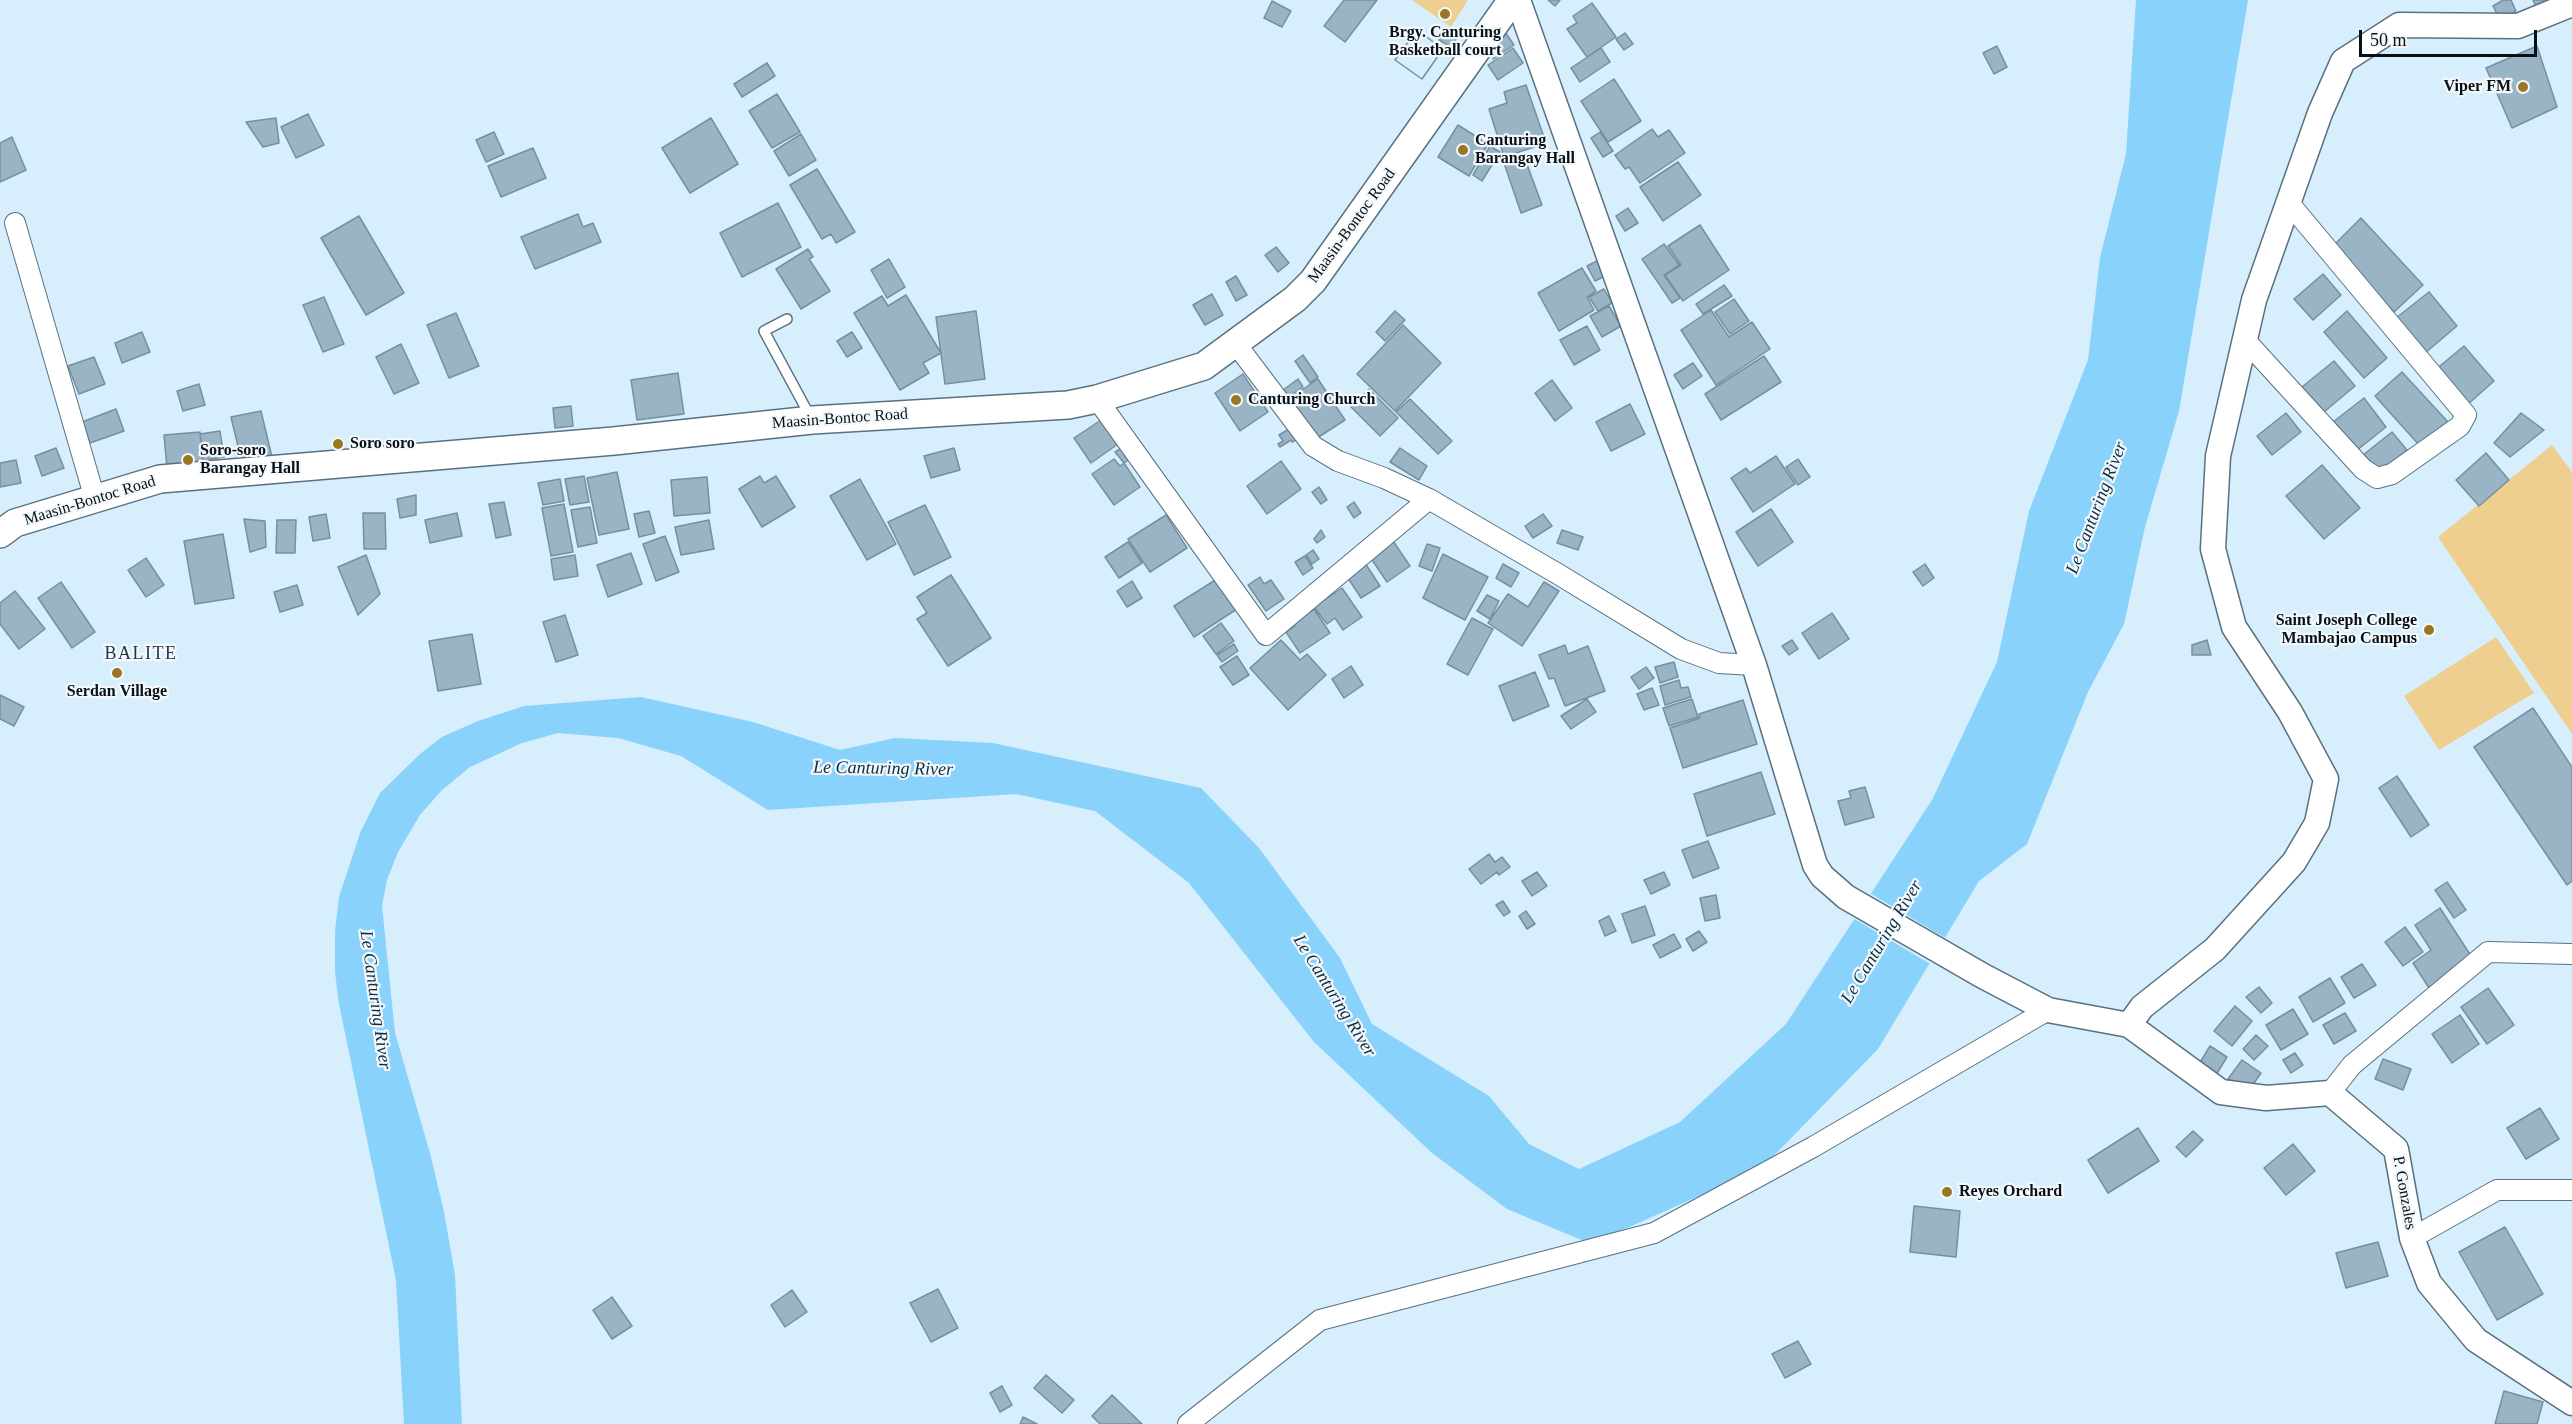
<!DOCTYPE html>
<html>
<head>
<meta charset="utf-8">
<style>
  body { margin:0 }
  #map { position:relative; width:2572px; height:1424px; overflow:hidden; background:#d7eefc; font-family:Georgia,serif }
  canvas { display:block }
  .scale { position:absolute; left:2359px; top:30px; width:178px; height:27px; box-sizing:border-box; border:3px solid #061015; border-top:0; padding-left:8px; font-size:18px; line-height:21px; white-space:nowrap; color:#061015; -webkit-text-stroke:4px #f3f8fc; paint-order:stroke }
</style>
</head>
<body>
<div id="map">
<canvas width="2572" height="1424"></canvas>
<div class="scale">50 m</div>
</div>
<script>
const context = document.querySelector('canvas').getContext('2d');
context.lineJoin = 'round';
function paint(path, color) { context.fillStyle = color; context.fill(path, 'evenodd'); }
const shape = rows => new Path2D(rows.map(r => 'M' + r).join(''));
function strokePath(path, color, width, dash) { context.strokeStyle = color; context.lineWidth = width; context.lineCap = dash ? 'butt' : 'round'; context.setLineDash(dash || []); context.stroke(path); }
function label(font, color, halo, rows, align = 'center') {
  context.font = font + ' Georgia,serif'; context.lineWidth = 4.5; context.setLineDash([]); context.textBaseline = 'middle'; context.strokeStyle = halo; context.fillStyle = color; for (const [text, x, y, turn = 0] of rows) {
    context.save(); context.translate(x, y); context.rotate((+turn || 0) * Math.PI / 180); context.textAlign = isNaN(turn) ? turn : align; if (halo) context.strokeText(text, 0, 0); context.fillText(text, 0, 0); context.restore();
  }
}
const green = shape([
  [1412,0,1468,0,1451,27],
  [2552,445,2572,472,2572,734,2438,537],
  [2496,637,2534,693,2439,750,2404,696]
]);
const water = shape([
  [2136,0,2248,0,2179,411,2145,527,2124,624,2088,692,2027,844,1979,881,1878,1049,1762,1168,1591,1244,1507,1209,1432,1153,1314,1042,1189,883,1095,811,1016,794,768,810,681,756,618,738,558,733,522,743,470,767,441,791,420,815,398,852,387,880,382,906,395,1033,430,1153,444,1212,455,1275,462,1424,404,1424,396,1280,339,1004,335,972,335,931,339,897,360,833,380,793,420,754,442,737,478,721,524,706,641,697,753,722,840,750,895,738,993,743,1201,788,1259,848,1340,958,1372,1024,1489,1096,1529,1144,1579,1169,1680,1122,1786,1024,1932,800,1997,662,2029,511,2088,360,2100,258,2126,154]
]);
const pier = shape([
  [1868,892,1947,939,1932,965,1851,917]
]);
const building = shape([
  [1344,0,1377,0,1345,42,1324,26,1344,0],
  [1548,0,1560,0,1555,6,1548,0],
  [2503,0,2511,0,2516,11,2500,20,2493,6,2503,0],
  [2533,0,2552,0,2538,11,2533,0],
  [1272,1,1291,11,1282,27,1264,18,1272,1],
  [1592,3,1616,37,1587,57,1567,29,1577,23,1573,16,1592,3],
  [1446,28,1458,36,1451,47,1439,40,1446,28],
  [1503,29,1514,45,1493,59,1503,29],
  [1417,30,1443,49,1422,79,1395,60,1417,30],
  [1417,30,1443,49,1422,79,1395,60,1417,30],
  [1625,33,1633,44,1624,50,1616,39,1625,33],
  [1997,46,2007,67,1994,74,1983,53,1997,46],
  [2537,46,2557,107,2512,128,2486,68,2537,46],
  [1513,48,1523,63,1498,80,1488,65,1513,48],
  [1601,48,1610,62,1580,82,1571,68,1601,48],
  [767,63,775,76,742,97,734,84,767,63],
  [1614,79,1641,121,1608,142,1581,101,1614,79],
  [1526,85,1546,143,1504,157,1489,109,1507,103,1504,92,1526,85],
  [777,94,800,132,772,148,749,111,777,94],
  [308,114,324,145,296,158,281,127,308,114],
  [276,118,279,143,263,147,246,122,276,118],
  [711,118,738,164,690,193,662,148,711,118],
  [1458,125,1488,144,1469,176,1438,157,1458,125],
  [1652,129,1658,137,1669,130,1685,153,1640,183,1629,167,1625,169,1615,155,1652,129],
  [494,132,504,154,486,162,476,140,494,132],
  [1600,132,1613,151,1603,157,1591,138,1600,132],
  [801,134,816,160,789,176,774,151,801,134],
  [12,137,26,170,0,182,0,143,12,137],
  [1490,146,1500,152,1482,181,1473,175,1490,146],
  [533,148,546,178,501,197,488,166,533,148],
  [1524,156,1542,205,1521,213,1504,163,1524,156],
  [1678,162,1701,195,1663,221,1640,187,1678,162],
  [817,169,855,232,836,243,831,234,822,239,790,185,817,169],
  [778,203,801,247,742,277,720,233,778,203],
  [1628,208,1638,223,1625,231,1616,216,1628,208],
  [578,214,583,227,593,223,601,242,535,269,521,237,578,214],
  [359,216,404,293,366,315,321,238,359,216],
  [2361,218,2423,285,2394,312,2333,246,2361,218],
  [1700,225,1729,270,1683,301,1665,275,1681,265,1668,246,1700,225],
  [1664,244,1679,265,1664,275,1680,298,1672,303,1642,259,1664,244],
  [1276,247,1289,263,1278,272,1265,255,1276,247],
  [808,249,813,257,809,259,830,291,801,309,776,269,808,249],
  [889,259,905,287,887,298,871,270,889,259],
  [1599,260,1607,275,1595,281,1587,266,1599,260],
  [1582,268,1596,291,1587,297,1594,310,1559,331,1538,293,1582,268],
  [2323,274,2341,295,2313,320,2294,299,2323,274],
  [1236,276,1247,295,1236,301,1226,282,1236,276],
  [1724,285,1732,296,1703,314,1696,304,1724,285],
  [1604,289,1612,303,1598,311,1589,297,1604,289],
  [2429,292,2457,326,2425,353,2396,318,2429,292],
  [1212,294,1223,315,1205,325,1193,305,1212,294],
  [906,295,941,353,923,363,929,373,900,390,854,313,882,296,888,306,906,295],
  [324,297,344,344,323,352,303,305,324,297],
  [1734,299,1749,321,1730,334,1715,312,1734,299],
  [1609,306,1621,326,1602,337,1590,316,1609,306],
  [1711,310,1729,337,1752,322,1770,349,1716,385,1681,330,1711,310],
  [976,311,985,379,945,384,936,317,976,311],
  [1395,311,1405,320,1385,341,1376,332,1395,311],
  [2347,311,2387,358,2364,378,2324,332,2347,311],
  [456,313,479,366,449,378,427,325,456,313],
  [1403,325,1441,363,1395,411,1357,374,1403,325],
  [1587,326,1600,350,1574,365,1560,340,1587,326],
  [142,332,150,352,122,363,115,343,142,332],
  [852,332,862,348,847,357,837,341,852,332],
  [401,344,419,383,394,394,376,357,401,344],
  [2464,346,2494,381,2466,406,2435,370,2464,346],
  [1303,355,1318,377,1310,383,1295,361,1303,355],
  [1764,356,1781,382,1721,420,1705,394,1764,356],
  [94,357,105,384,79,394,68,366,94,357],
  [2334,361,2355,386,2318,417,2297,391,2334,361],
  [1693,363,1702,376,1683,389,1674,375,1693,363],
  [2402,372,2448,422,2420,446,2375,396,2402,372],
  [678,373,684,414,637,420,631,380,678,373],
  [1243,374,1268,412,1240,431,1215,393,1243,374],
  [1298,379,1303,387,1284,400,1279,393,1298,379],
  [1318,379,1345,420,1314,440,1287,400,1318,379],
  [1552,380,1572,408,1555,421,1535,393,1552,380],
  [199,384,205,405,183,411,177,391,199,384],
  [1369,389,1398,418,1380,436,1351,407,1369,389],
  [2364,398,2386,427,2356,451,2333,422,2364,398],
  [1410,399,1452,441,1438,454,1396,412,1410,399],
  [1630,404,1645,434,1611,451,1596,422,1630,404],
  [571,406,573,426,555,428,553,408,571,406],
  [116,409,124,431,90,443,82,422,116,409],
  [261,411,272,457,242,463,231,417,261,411],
  [2286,413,2301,432,2272,455,2257,436,2286,413],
  [2521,413,2544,430,2510,457,2494,443,2521,413],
  [1101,420,1118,444,1091,463,1074,438,1101,420],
  [1289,429,1296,440,1292,442,1291,440,1280,447,1278,444,1283,441,1279,435,1289,429],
  [220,431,224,457,204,460,200,434,220,431],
  [200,432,203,465,167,468,164,435,200,432],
  [2392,432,2407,450,2377,474,2363,455,2392,432],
  [56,448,64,468,42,476,35,456,56,448],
  [954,448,960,470,931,478,924,456,954,448],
  [1122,448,1130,459,1124,463,1115,452,1122,448],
  [1400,448,1427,466,1419,480,1390,462,1400,448],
  [2486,453,2509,480,2479,506,2456,480,2486,453],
  [1776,456,1795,484,1753,512,1731,478,1746,468,1750,473,1776,456],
  [1114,459,1120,466,1124,463,1140,487,1114,505,1092,474,1114,459],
  [1798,459,1810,477,1798,485,1786,467,1798,459],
  [16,460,21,483,0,487,0,463,16,460],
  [1281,461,1301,489,1267,514,1247,486,1281,461],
  [2322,465,2360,508,2324,539,2286,496,2322,465],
  [617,472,629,529,599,535,587,478,617,472],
  [584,476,589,502,570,505,565,479,584,476],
  [760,476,764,483,776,476,795,507,762,527,739,489,760,476],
  [707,477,710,513,674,516,671,480,707,477],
  [560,479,564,501,543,505,538,483,560,479],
  [860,479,896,544,867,560,830,496,860,479],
  [1319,487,1327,500,1321,504,1312,492,1319,487],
  [416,495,416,515,400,518,397,499,416,495],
  [504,502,511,535,496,538,489,504,504,502],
  [1354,502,1361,513,1354,518,1347,507,1354,502],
  [564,504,573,552,551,556,542,508,564,504],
  [925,505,951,557,914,575,888,522,925,505],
  [590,507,597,543,578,547,571,510,590,507],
  [1771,509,1793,542,1758,566,1736,532,1771,509],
  [649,511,655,533,639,537,634,514,649,511],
  [363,513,385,513,386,549,364,549,363,513],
  [457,513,462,536,430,543,425,520,457,513],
  [326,514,330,538,313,541,309,517,326,514],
  [1543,514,1552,526,1533,538,1525,526,1543,514],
  [1166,515,1187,548,1150,572,1128,539,1166,515],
  [244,519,265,521,266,547,250,552,244,519],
  [277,520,296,520,295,553,276,553,277,520],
  [709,520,714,549,681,555,675,527,709,520],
  [1321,530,1325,537,1317,543,1314,539,1321,530],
  [1562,530,1583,537,1578,550,1557,543,1562,530],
  [223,534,234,598,195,604,184,541,223,534],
  [665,536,679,572,656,581,643,544,665,536],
  [1391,538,1410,566,1387,582,1368,554,1391,538],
  [1128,542,1142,563,1119,578,1105,557,1128,542],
  [1427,544,1440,548,1432,571,1419,566,1427,544],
  [1313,550,1319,559,1312,564,1306,555,1313,550],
  [631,553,642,584,608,597,597,565,631,553],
  [1443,554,1488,577,1465,620,1423,598,1443,554],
  [366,555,380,594,358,615,338,567,366,555],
  [575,555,578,576,554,580,551,559,575,555],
  [1305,556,1313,568,1303,575,1295,562,1305,556],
  [146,558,164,585,146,597,128,570,146,558],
  [1365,563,1380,586,1361,598,1346,575,1365,563],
  [1503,564,1519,573,1511,587,1496,578,1503,564],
  [1925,564,1934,578,1923,586,1913,572,1925,564],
  [951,575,991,638,948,666,917,619,927,613,917,597,951,575],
  [1260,577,1264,584,1271,580,1284,599,1266,611,1248,585,1260,577],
  [1217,579,1237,609,1194,637,1174,606,1217,579],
  [1132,581,1142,598,1127,607,1117,591,1132,581],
  [61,582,95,632,72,648,38,598,61,582],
  [1544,582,1559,591,1522,646,1488,623,1508,594,1528,607,1544,582],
  [297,585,303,605,280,612,274,592,297,585],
  [1342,588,1362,617,1343,630,1335,618,1327,624,1314,607,1342,588],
  [15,591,45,629,19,649,0,624,0,603,15,591],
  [1487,595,1499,601,1490,619,1477,611,1487,595],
  [1308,609,1310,612,1314,609,1330,633,1300,653,1286,632,1295,626,1291,621,1308,609],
  [1832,613,1849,639,1819,659,1802,633,1832,613],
  [565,615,578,655,556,662,543,622,565,615],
  [1472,618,1493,629,1468,675,1447,664,1472,618],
  [1221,623,1234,641,1216,654,1203,636,1221,623],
  [472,634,481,684,438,691,429,641,472,634],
  [1281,640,1300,660,1307,654,1326,675,1288,710,1250,668,1281,640],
  [1792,640,1798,649,1789,655,1782,646,1792,640],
  [2207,640,2211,655,2192,655,2192,645,2207,640],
  [1234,644,1238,651,1222,662,1217,655,1234,644],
  [1565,645,1568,654,1588,646,1605,691,1565,706,1554,678,1549,679,1539,655,1565,645],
  [1237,656,1249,675,1233,685,1220,667,1237,656],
  [1674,662,1678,677,1660,683,1655,667,1674,662],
  [1351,666,1363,685,1344,698,1332,679,1351,666],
  [1646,667,1654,678,1639,689,1631,677,1646,667],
  [1535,672,1549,706,1513,721,1499,686,1535,672],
  [1679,680,1681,688,1688,687,1691,697,1665,705,1660,686,1679,680],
  [1652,688,1659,705,1644,710,1637,694,1652,688],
  [0,695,24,707,14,726,0,719,0,695],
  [1587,699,1596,712,1571,729,1561,716,1587,699],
  [1692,699,1698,717,1669,726,1663,708,1692,699],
  [1743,700,1757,744,1683,768,1670,728,1700,718,1699,714,1743,700],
  [2533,708,2572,767,2572,881,2567,885,2474,747,2533,708],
  [1761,772,1775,814,1707,836,1694,794,1761,772],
  [2397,776,2429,825,2411,837,2379,788,2397,776],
  [1865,787,1874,817,1845,825,1838,801,1851,798,1849,791,1865,787],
  [1708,841,1719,868,1693,878,1682,850,1708,841],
  [1489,854,1495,862,1502,857,1510,867,1499,875,1497,872,1481,884,1469,869,1489,854],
  [1537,872,1547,886,1532,896,1522,881,1537,872],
  [1664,872,1670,885,1651,894,1644,880,1664,872],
  [2447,882,2466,910,2454,918,2435,890,2447,882],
  [1716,895,1720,918,1705,921,1700,898,1716,895],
  [1503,901,1510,912,1504,916,1496,905,1503,901],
  [1645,906,1655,935,1632,943,1622,914,1645,906],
  [2440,908,2473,959,2429,988,2413,963,2431,950,2415,925,2440,908],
  [1526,911,1535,924,1527,929,1519,916,1526,911],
  [1609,916,1616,931,1605,936,1599,921,1609,916],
  [2405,927,2423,952,2403,966,2385,942,2405,927],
  [1699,931,1707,942,1693,951,1686,939,1699,931],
  [1674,934,1681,947,1660,958,1653,945,1674,934],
  [2362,964,2376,985,2354,998,2341,977,2362,964],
  [2330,978,2345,1003,2313,1022,2299,997,2330,978],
  [2259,987,2272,1003,2261,1013,2246,997,2259,987],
  [2488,988,2514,1025,2487,1044,2461,1007,2488,988],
  [2235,1006,2252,1021,2232,1046,2214,1031,2235,1006],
  [2293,1009,2308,1034,2281,1050,2266,1025,2293,1009],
  [2345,1013,2356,1031,2334,1044,2323,1025,2345,1013],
  [2460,1015,2479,1044,2452,1063,2432,1034,2460,1015],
  [2256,1035,2268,1046,2254,1060,2243,1049,2256,1035],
  [2210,1046,2227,1057,2213,1080,2196,1069,2210,1046],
  [2295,1053,2303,1065,2291,1073,2283,1060,2295,1053],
  [2383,1059,2411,1069,2403,1090,2375,1079,2383,1059],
  [2242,1060,2261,1073,2248,1092,2228,1079,2242,1060],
  [2540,1108,2559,1139,2526,1159,2507,1128,2540,1108],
  [2138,1128,2159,1161,2108,1193,2088,1160,2138,1128],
  [2193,1131,2203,1140,2186,1157,2176,1147,2193,1131],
  [2293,1144,2315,1171,2286,1195,2264,1168,2293,1144],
  [1914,1206,1960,1211,1956,1257,1910,1252,1914,1206],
  [2505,1227,2543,1294,2497,1320,2459,1252,2505,1227],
  [2378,1242,2388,1276,2346,1288,2336,1253,2378,1242],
  [938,1289,958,1328,931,1342,910,1303,938,1289],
  [792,1290,807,1312,785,1327,771,1305,792,1290],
  [612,1297,632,1326,612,1339,593,1310,612,1297],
  [1798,1341,1811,1364,1785,1378,1772,1354,1798,1341],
  [1046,1375,1074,1400,1062,1413,1034,1388,1046,1375],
  [1002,1386,1012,1405,1000,1412,990,1393,1002,1386],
  [2504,1391,2543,1402,2537,1424,2495,1424,2504,1391],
  [1112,1395,1142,1424,1100,1424,1092,1416,1112,1395],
  [1023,1417,1037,1424,1020,1424,1023,1417]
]);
const service = shape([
  [787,319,764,331,811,418]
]);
const minor = shape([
  [15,223,95,499],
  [2245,340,2363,469,2377,478,2392,474,2460,426,2466,415,2289,203],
  [1236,344,1313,446,1338,461,1384,478,1429,499,1558,574,1681,649,1719,663,1754,665],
  [1097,399,1266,635,1429,499],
  [2330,1093,2352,1065,2488,952,2572,954],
  [2412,1238,2497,1190,2572,1190],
  [1188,1424,1320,1320,1654,1233,1813,1147,2048,1010]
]);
const tertiary = shape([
  [1518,0,1754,665,1815,865,1822,876,1846,897,1983,976,2048,1010,2129,1025,2142,1007,2215,949,2294,862,2317,823,2326,779,2290,712,2234,627,2213,549,2218,456,2254,300,2320,113,2343,61,2399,25,2518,26,2572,4],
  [2129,1025,2221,1092,2266,1098,2330,1093,2396,1149,2412,1238,2429,1283,2476,1340,2572,1403]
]);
const secondary = shape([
  [0,534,15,523,160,479,614,441,812,420,1068,405,1097,399,1204,366,1295,299,1313,281,1512,0]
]);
const markers = [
  [1445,14,6,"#997621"],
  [2523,87,6,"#997621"],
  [1463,150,6,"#997621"],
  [1236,400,6,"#997621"],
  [338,444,6,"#997621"],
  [188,460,6,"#997621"],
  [2429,630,6,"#997621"],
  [117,673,6,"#997621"],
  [1947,1192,6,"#997621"]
];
const poiNames = [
  ["Brgy. Canturing",1445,33,"center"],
  ["Basketball court",1445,51,"center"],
  ["Viper FM",2511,87,"right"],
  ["Canturing",1475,141],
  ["Barangay Hall",1475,159],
  ["Canturing Church",1248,400],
  ["Soro soro",350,444],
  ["Soro-soro",200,451],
  ["Barangay Hall",200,469],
  ["Saint Joseph College",2417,621,"right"],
  ["Mambajao Campus",2417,639,"right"],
  ["Serdan Village",117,692,"center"],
  ["Reyes Orchard",1959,1192]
];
const streetNames = [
  ["Maasin-Bontoc Road",1352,226,-54],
  ["Maasin-Bontoc Road",840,419,-4],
  ["Maasin-Bontoc Road",90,501,-17],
  ["P. Gonzales",2404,1193,80]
];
const waterNames = [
  ["Le Canturing River",2097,508,-69],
  ["Le Canturing River",883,769,1],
  ["Le Canturing River",1882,942,-59],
  ["Le Canturing River",1334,996,58],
  ["Le Canturing River",375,1000,82]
];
const neighbourhoodNames = [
  ["BALITE",141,654]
];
paint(green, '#eecf8f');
paint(water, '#88d2fc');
paint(pier, '#d7eefc');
paint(building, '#99b4c5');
strokePath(building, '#75909f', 1.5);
strokePath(service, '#587181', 12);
strokePath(minor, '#587181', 22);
strokePath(tertiary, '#587181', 27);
strokePath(secondary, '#587181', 30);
strokePath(service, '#fff', 9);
strokePath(minor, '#fff', 20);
strokePath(tertiary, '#fff', 24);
strokePath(secondary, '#fff', 27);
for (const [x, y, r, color] of markers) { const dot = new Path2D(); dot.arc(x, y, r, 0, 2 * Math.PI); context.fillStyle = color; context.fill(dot); strokePath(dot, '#f3f8fc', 2); }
label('bold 16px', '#061015', '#f3f8fc', poiNames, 'left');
label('16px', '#061015', '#f3f8fc', streetNames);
label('italic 18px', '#0c2e3f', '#f3f8fc', waterNames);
context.letterSpacing = '1.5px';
label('18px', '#1e3643', '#f3f8fc', neighbourhoodNames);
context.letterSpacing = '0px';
</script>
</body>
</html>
